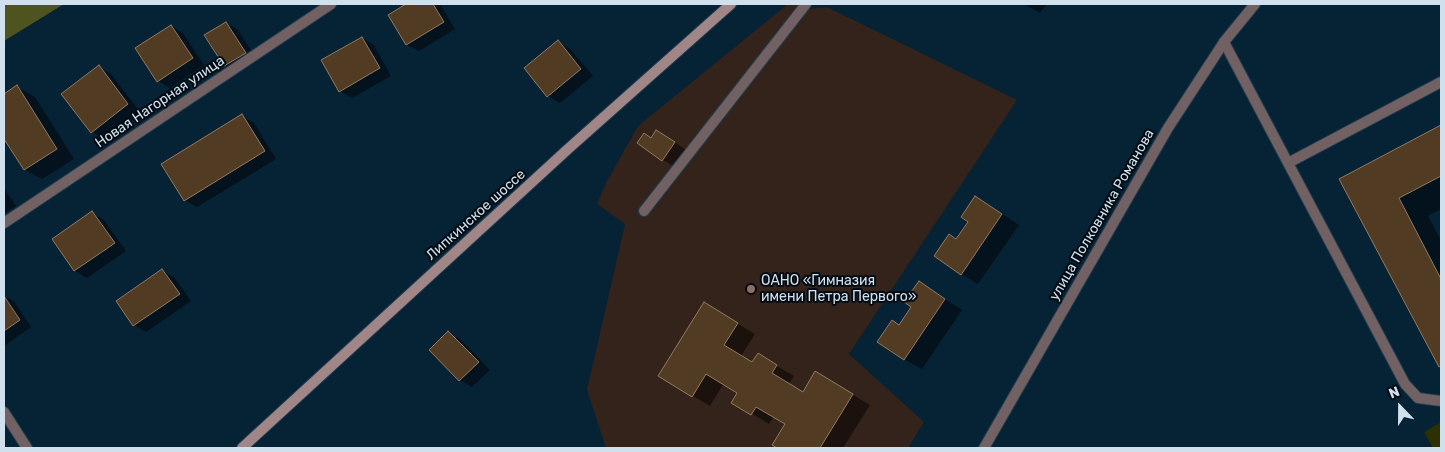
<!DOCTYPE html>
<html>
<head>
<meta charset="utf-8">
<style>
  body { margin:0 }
  #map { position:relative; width:1445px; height:452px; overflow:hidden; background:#062235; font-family:Rubik,sans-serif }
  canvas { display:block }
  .frame { position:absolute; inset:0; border:5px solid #d0e0ec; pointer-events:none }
  .north { position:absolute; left:1375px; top:382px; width:50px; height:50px; -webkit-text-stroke:4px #020b13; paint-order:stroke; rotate:338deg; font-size:14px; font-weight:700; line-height:20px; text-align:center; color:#d0e0ec }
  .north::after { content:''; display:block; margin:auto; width:18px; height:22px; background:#d0e0ec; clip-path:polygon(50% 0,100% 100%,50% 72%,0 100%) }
</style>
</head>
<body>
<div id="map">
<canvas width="1445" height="452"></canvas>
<div class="frame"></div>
<div class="north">N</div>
</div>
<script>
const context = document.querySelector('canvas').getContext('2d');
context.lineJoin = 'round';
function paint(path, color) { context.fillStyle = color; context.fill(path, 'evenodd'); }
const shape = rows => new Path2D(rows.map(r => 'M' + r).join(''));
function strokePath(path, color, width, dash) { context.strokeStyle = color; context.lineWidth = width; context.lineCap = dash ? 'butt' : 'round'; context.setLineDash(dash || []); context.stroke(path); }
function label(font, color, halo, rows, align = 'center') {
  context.font = font + ' Rubik,sans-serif'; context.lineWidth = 4; context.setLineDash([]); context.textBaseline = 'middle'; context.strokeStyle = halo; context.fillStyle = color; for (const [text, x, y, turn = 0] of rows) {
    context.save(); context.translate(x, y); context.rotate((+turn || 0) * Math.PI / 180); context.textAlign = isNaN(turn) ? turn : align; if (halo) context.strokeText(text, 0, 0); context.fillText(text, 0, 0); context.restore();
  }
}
const education = shape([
  [788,4,801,4,809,9,827,7,1017,100,849,354,924,422,908,448,606,448,587,390,625,224,597,204,607,181,638,126]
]);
const green = shape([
  [1441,422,1441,448,1433,448,1424,432]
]);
const forest = shape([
  [4,4,64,4,4,41]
]);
const shadow = shape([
  [408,4,440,4,455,29,419,51,406,44,389,15],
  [1024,4,1047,4,1040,13],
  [226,23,238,30,257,60,237,73,225,65],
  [171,26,183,33,204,65,170,88,158,81],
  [362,38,374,45,391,76,352,98,340,91],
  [558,42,570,49,593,76,560,103,548,96],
  [99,67,111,74,140,112,104,139,92,132],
  [17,87,35,97,74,159,42,179,24,169,4,136,4,96],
  [242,116,254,123,276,159,197,207,185,200,163,165],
  [1441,126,1441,209,1428,216,1441,241,1441,366,1341,179],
  [669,138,686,150,675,167,663,160,651,139],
  [4,188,16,206,4,214],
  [976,197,1019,225,978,284,961,274,970,221],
  [92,213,104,220,126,251,87,278,75,271,53,240],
  [162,271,175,278,191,301,146,332,134,325,117,301],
  [919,282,962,310,922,369,904,359,900,326,913,306],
  [4,296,14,301,31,327,4,346],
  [722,314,755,334,741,356,753,364,775,365,794,376,789,384,804,393,833,383,870,405,843,448,779,448,774,445,787,424,774,416,769,424,733,402,739,392,724,383,710,406,693,396],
  [448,332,460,339,490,370,472,387,460,380]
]);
const building = shape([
  [406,4,433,4,444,22,406,45,388,15,406,4],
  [226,22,246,53,224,66,204,35,226,22],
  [171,25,193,58,157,82,135,48,171,25],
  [362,37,380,68,339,92,321,60,362,37],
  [558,40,581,69,547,97,524,68,558,40],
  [99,65,128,104,91,133,61,94,99,65],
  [17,85,57,149,24,170,4,139,4,94,17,85],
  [242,114,265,151,184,201,161,164,242,114],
  [1441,125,1441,176,1399,198,1441,279,1441,366,1439,367,1339,179,1441,125],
  [656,130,675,142,662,161,637,143,644,133,651,138,656,130],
  [975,196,1002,214,961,275,934,256,949,234,956,239,968,222,961,217,975,196],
  [92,211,115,243,74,271,52,239,92,211],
  [162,269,180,294,133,326,116,301,162,269],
  [919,281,945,299,904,360,877,342,892,320,899,325,911,307,904,302,919,281],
  [4,296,20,320,4,331,4,296],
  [704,302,738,323,724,345,752,362,758,353,777,365,772,373,803,392,815,371,853,394,820,448,777,448,772,445,785,424,756,407,751,415,731,403,737,393,706,374,692,397,658,376,704,302],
  [448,331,479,362,459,381,429,350,448,331]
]);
const lane = shape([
  [1224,42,1288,163],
  [1441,82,1288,163,1405,384,1418,398,1441,401],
  [644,211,806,4],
  [4,412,27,448]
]);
const street = shape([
  [4,223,331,4],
  [984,448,1168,128,1224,42,1255,4]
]);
const secondary = shape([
  [242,448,568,149,731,4]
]);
const markers = [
  [751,289,5,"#8d6e63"]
];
const streetNames = [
  ["Новая Нагорная улица",160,102,-34],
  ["Липкинское шоссе",476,215,-42],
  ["улица Полковника Романова",1102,215,-60]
];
const poiNames = [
  ["ОАНО «Гимназия",761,281],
  ["имени Петра Первого»",761,297]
];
paint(education, '#33231a');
paint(green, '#2c3002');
paint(forest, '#4e531f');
paint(shadow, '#0007');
paint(building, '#513b23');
strokePath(building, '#937a60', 1);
strokePath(lane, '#223d4f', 12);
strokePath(street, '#223d4f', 12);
strokePath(secondary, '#223d4f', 12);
strokePath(lane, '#726162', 10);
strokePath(street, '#726162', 10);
strokePath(secondary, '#a18688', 10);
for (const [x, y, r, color] of markers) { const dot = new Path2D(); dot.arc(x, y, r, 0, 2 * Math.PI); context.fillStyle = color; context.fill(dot); strokePath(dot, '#020b13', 2); }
label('14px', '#d0e0ec', '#020b13', streetNames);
label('14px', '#d0e0ec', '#020b13', poiNames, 'left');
</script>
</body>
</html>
